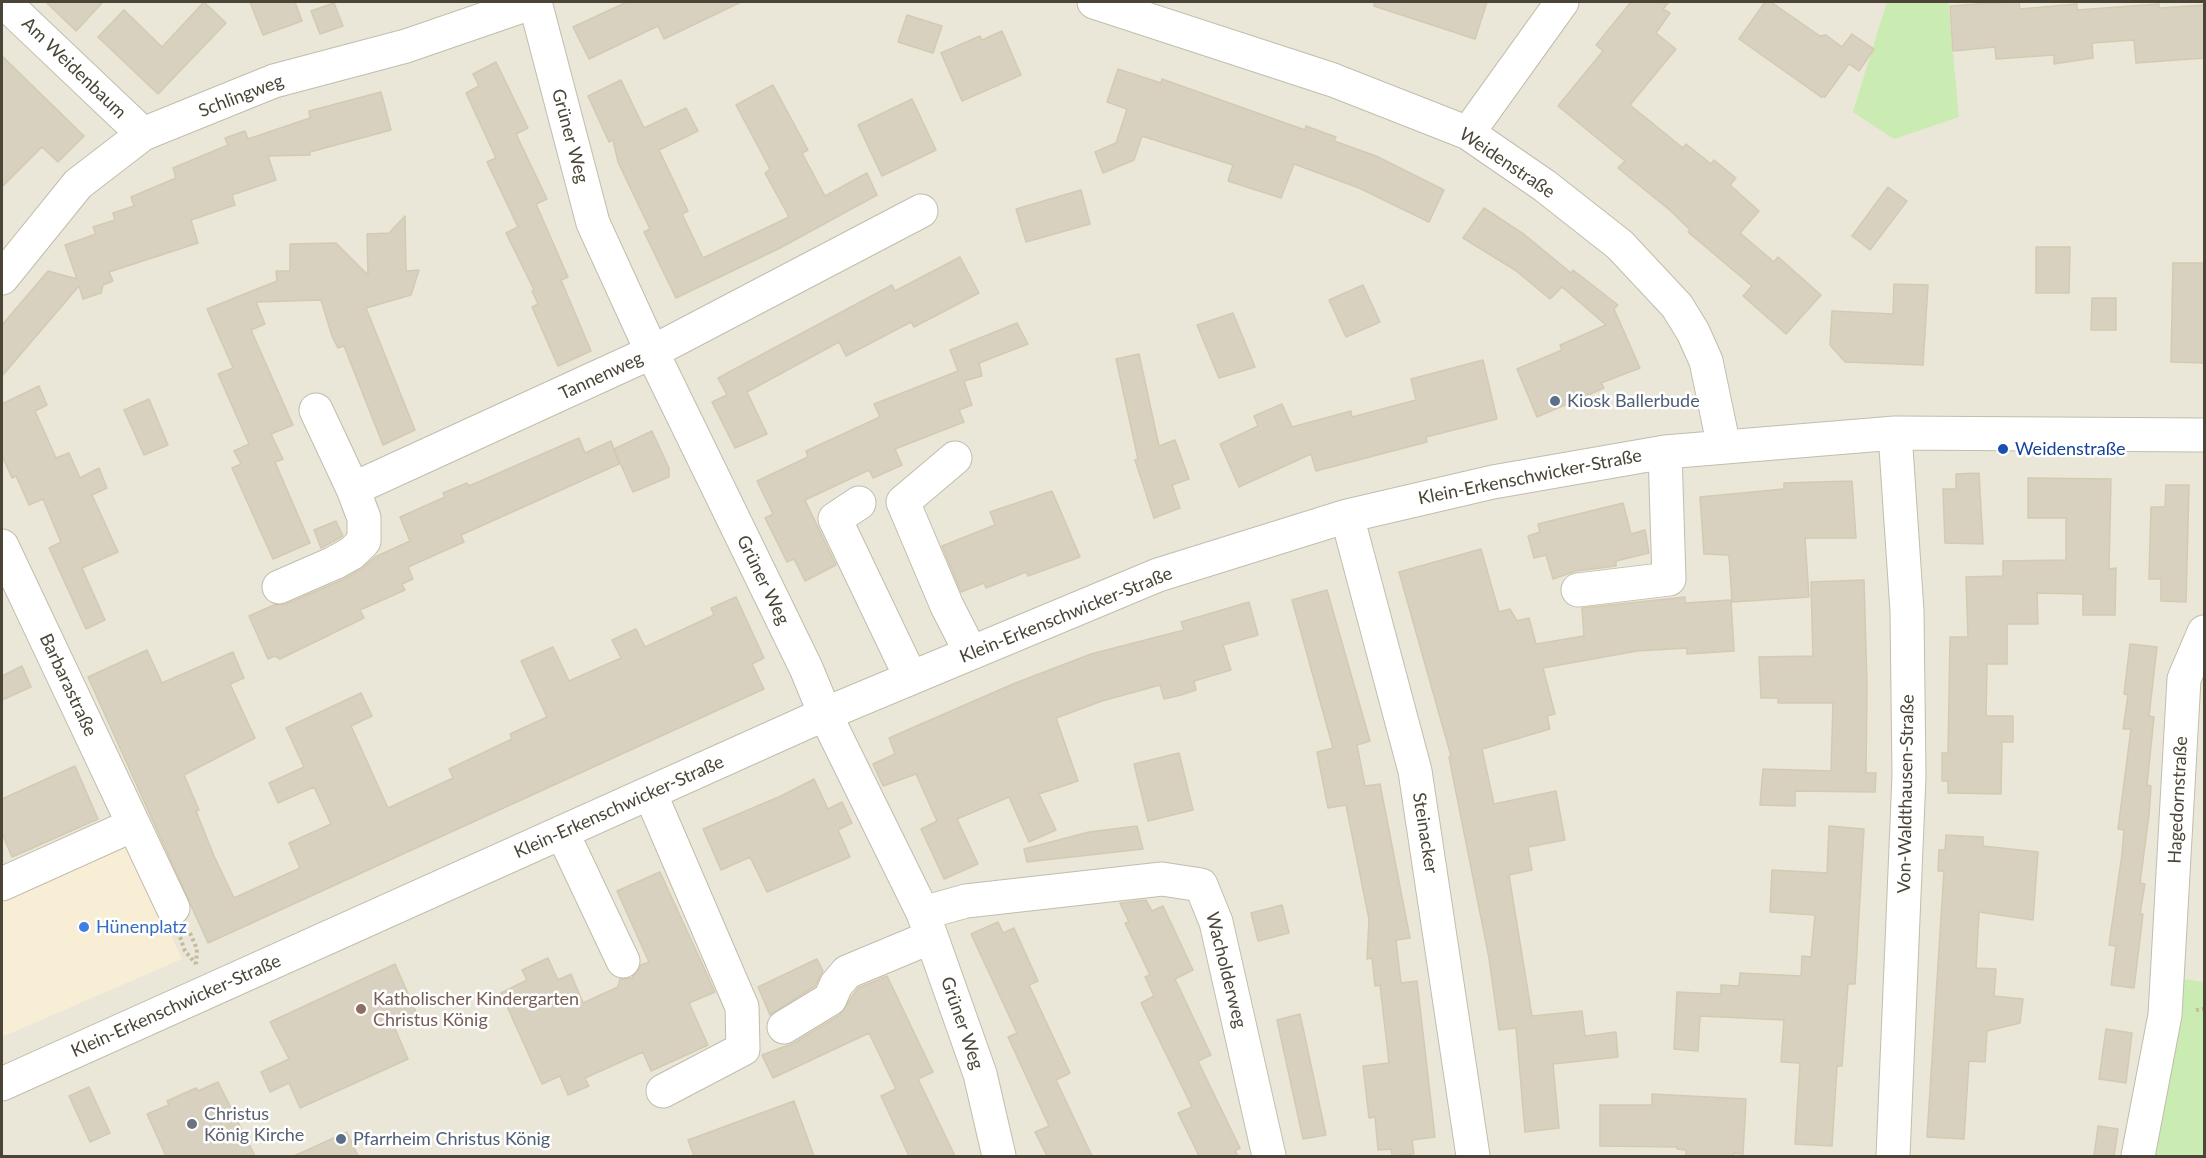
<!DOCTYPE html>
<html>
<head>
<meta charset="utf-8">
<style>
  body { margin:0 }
  #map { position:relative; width:2206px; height:1158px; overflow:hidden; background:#f6f4ea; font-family:Lato,sans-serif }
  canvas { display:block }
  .frame { position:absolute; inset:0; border:3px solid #4a4537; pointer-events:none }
</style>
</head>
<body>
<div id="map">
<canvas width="2206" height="1158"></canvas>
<div class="frame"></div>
</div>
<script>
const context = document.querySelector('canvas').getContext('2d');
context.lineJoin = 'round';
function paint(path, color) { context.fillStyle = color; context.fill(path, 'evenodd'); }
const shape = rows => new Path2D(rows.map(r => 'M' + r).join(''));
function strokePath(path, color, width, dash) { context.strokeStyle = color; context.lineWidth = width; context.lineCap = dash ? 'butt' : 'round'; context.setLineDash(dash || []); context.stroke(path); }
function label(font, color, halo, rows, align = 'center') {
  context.font = font + ' Lato,sans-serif'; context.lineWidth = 5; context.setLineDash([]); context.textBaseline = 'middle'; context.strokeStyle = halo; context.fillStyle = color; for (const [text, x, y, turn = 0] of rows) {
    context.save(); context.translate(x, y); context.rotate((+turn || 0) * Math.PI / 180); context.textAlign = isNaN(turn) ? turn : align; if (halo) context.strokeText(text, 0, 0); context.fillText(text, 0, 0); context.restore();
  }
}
const residential = shape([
  [2,2,2204,2,2204,982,2160,975,2134,1156,2,1156]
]);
const commercial = shape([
  [127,839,182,959,2,1037,2,894]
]);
const green = shape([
  [1887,2,1948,2,1959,117,1894,139,1853,112],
  [2159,975,2204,982,2204,1156,2134,1156]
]);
const building = shape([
  [46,2,103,2,76,31,46,2],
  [204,2,226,23,158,94,98,37,124,10,162,47,204,2],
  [250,2,295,2,302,21,263,35,250,2],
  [627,2,741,2,664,39,658,26,589,59,573,27,627,2],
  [1375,2,1487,2,1475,39,1374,6,1375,2],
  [1631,2,1669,2,1663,9,1670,13,1656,33,1676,49,1630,105,1683,148,1686,144,1711,164,1714,160,1736,178,1730,185,1759,211,1740,233,1774,262,1778,257,1821,295,1786,334,1743,296,1752,286,1688,232,1690,230,1672,212,1618,168,1625,161,1558,106,1603,51,1596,45,1631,2],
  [1765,2,1771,2,1820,36,1826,35,1842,47,1852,34,1874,49,1859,71,1849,64,1825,97,1821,97,1739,39,1765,2],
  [2006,2,2019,2,2020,9,2077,4,2077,10,2159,4,2159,8,2205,5,2205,58,2136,63,2134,40,2092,43,2093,58,2054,64,2054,55,1996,59,1995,47,1953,51,1950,6,2006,2],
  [334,3,343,26,320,34,311,11,334,3],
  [907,15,942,26,933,53,898,42,907,15],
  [1002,31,1021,75,962,101,941,53,980,36,982,40,1002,31],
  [2,56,84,136,58,162,42,147,2,187,2,56],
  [496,62,528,128,516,134,547,199,536,204,568,277,561,280,591,351,558,366,532,307,538,304,532,291,534,290,506,233,518,227,487,162,496,158,466,93,479,86,473,74,496,62],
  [1118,69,1161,83,1162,79,1305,130,1306,126,1336,137,1334,141,1376,156,1444,190,1429,222,1359,188,1294,164,1281,198,1228,181,1233,165,1142,136,1134,160,1103,173,1095,152,1116,143,1127,109,1107,102,1118,69],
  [621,80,644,128,686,108,698,131,659,150,688,211,682,214,703,258,789,217,765,173,770,169,736,105,773,85,808,150,802,153,825,196,867,173,877,195,780,248,676,298,644,232,650,229,618,162,613,140,609,142,588,96,621,80],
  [381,92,391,130,310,152,310,155,268,156,276,180,232,195,235,205,191,220,198,243,109,272,113,281,103,285,101,293,83,299,79,286,2,376,2,325,48,271,77,279,65,245,96,234,93,227,115,220,113,213,134,206,131,197,176,178,173,168,228,145,225,138,245,131,248,139,310,118,309,111,381,92],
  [912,99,936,150,882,176,858,125,912,99],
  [1888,187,1907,201,1870,250,1852,236,1888,187],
  [1081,190,1090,224,1026,242,1016,209,1081,190],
  [1484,208,1525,235,1571,273,1573,270,1618,305,1614,309,1640,368,1601,383,1604,388,1537,417,1517,369,1562,350,1560,345,1606,325,1562,287,1550,299,1515,270,1463,238,1484,208],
  [405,216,406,271,419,270,411,295,366,308,415,430,383,445,344,346,338,348,332,336,321,300,256,302,265,324,251,330,293,425,271,434,283,459,275,462,310,543,273,559,232,468,241,464,234,451,249,444,218,374,233,368,207,309,277,281,276,271,290,271,290,244,336,243,368,275,367,234,389,233,405,216],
  [2036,247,2070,247,2069,293,2036,293,2036,247],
  [960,257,979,293,914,327,911,322,846,356,839,342,747,392,767,434,735,448,712,402,727,395,718,378,892,285,895,291,960,257],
  [2173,263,2205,263,2205,363,2171,362,2173,263],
  [1894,284,1928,285,1923,365,1845,362,1830,345,1832,311,1893,314,1894,284],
  [1363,285,1380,322,1346,337,1329,300,1363,285],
  [2092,298,2116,298,2116,330,2091,330,2092,298],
  [1233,313,1255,367,1219,378,1197,325,1233,313],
  [1017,323,1028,344,979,363,982,376,964,381,972,405,959,410,964,422,895,449,902,465,873,478,869,470,805,500,836,565,805,581,794,559,787,562,765,518,773,514,757,481,808,457,806,451,880,417,874,404,958,371,950,350,1017,323],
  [1139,354,1159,446,1175,440,1189,479,1172,485,1180,508,1154,518,1135,460,1138,459,1116,359,1139,354],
  [1483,360,1497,419,1426,437,1427,442,1316,471,1311,454,1239,487,1220,444,1258,426,1254,416,1282,404,1292,427,1351,411,1352,417,1416,400,1411,379,1483,360],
  [39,386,47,405,35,411,56,458,69,453,80,478,99,468,107,488,92,495,118,552,82,568,105,620,86,629,49,548,61,542,43,499,29,505,16,476,12,478,2,456,2,404,39,386],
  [149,399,168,445,144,455,124,410,149,399],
  [652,431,669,468,669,477,633,492,614,449,652,431],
  [579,438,585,453,611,441,619,464,461,535,464,542,408,567,413,579,402,584,405,590,360,610,364,618,280,659,275,656,268,659,249,616,274,605,286,604,342,580,361,569,375,557,410,541,400,517,445,497,443,493,467,483,469,486,579,438],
  [1979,473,1983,544,1945,543,1943,489,1956,489,1956,474,1979,473],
  [2028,478,2111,479,2109,569,2116,568,2115,615,2083,615,2083,594,2037,593,2038,624,2007,624,2007,664,1987,664,1986,716,2013,716,2013,742,2002,742,2001,794,1948,793,1948,781,1942,781,1942,753,1948,753,1950,637,1968,637,1966,577,2003,576,2003,561,2066,560,2066,518,2028,518,2028,478],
  [1852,481,1856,538,1805,538,1809,597,1732,602,1729,555,1704,554,1700,497,1784,489,1784,483,1852,481],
  [2166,485,2189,485,2186,602,2161,601,2161,579,2149,579,2151,507,2165,507,2166,485],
  [1052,491,1080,557,1028,576,1026,572,986,588,984,583,961,592,942,546,995,525,990,512,1052,491],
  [1623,503,1631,534,1645,530,1649,553,1616,561,1616,566,1576,571,1553,579,1546,555,1534,558,1528,536,1540,532,1538,524,1623,503],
  [336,521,343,536,321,548,314,530,336,521],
  [1481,549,1499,612,1510,609,1517,621,1529,618,1536,644,1584,636,1582,608,1685,597,1685,603,1731,600,1734,651,1687,654,1687,648,1637,651,1543,668,1555,714,1547,716,1550,729,1482,749,1494,804,1556,791,1560,813,1565,840,1528,847,1532,870,1509,875,1532,1016,1582,1011,1585,1036,1616,1032,1618,1057,1553,1064,1559,1128,1525,1132,1516,1028,1499,1030,1489,958,1449,757,1451,756,1399,572,1481,549],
  [1864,580,1867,685,1866,773,1876,773,1875,792,1795,791,1795,806,1760,805,1763,769,1831,771,1833,703,1778,703,1778,698,1761,698,1759,657,1813,656,1811,582,1864,580],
  [1327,590,1370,741,1357,745,1365,786,1380,784,1410,938,1396,940,1401,983,1417,981,1435,1137,1412,1140,1414,1154,1392,1156,1391,1149,1378,1150,1375,1117,1369,1118,1363,1066,1389,1063,1380,985,1375,986,1372,958,1367,959,1369,919,1346,805,1328,808,1317,752,1333,748,1292,600,1327,590],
  [736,597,764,658,752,664,764,689,208,943,88,677,147,650,162,683,233,652,244,678,230,684,255,738,184,775,199,810,196,811,214,856,234,898,300,868,289,843,331,824,314,787,278,803,269,783,304,767,286,728,361,693,372,716,351,726,388,808,453,778,449,769,512,739,510,734,547,717,521,661,553,647,569,681,621,658,612,640,636,629,645,647,714,615,711,608,736,597],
  [1249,602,1258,635,1223,645,1231,670,1194,681,1196,690,1181,695,1164,699,1160,685,1102,701,1056,718,1078,781,1039,794,1056,830,1029,842,1009,797,957,819,978,864,944,879,921,829,937,821,916,774,883,786,873,764,895,754,889,738,1013,684,1091,654,1184,630,1181,622,1249,602],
  [2130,644,2157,647,2149,716,2154,717,2147,785,2151,786,2149,815,2140,883,2145,884,2140,914,2143,914,2134,988,2111,985,2116,946,2109,945,2122,854,2124,830,2118,829,2131,729,2123,729,2128,695,2124,694,2130,644],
  [22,666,31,687,2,700,2,676,22,666],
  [1179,753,1193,810,1148,821,1134,764,1179,753],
  [75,766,98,819,12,857,2,833,2,799,75,766],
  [814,779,828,809,842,802,852,823,838,830,850,857,767,892,750,857,721,870,703,829,781,796,814,779],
  [1137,826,1143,849,1027,862,1024,849,1089,832,1137,826],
  [1829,826,1864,829,1855,984,1848,984,1842,1066,1837,1066,1832,1146,1795,1144,1800,1063,1781,1062,1784,1020,1700,1016,1698,1051,1674,1049,1677,992,1721,994,1721,985,1739,986,1740,973,1801,976,1802,956,1811,957,1815,915,1770,912,1772,870,1827,873,1829,826],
  [1946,835,1983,837,1983,846,2038,852,2033,920,1979,912,1976,968,1996,969,1994,996,2023,999,2020,1023,1987,1031,1985,1062,1969,1061,1964,1139,1927,1137,1944,871,1938,871,1939,850,1945,850,1946,835],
  [660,872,715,992,689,1003,708,1045,651,1071,643,1052,585,1078,589,1086,568,1095,560,1076,542,1084,501,993,527,980,522,970,548,958,558,980,571,974,583,1003,618,987,620,979,632,978,641,965,649,962,617,891,660,872],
  [1146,900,1152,911,1163,906,1193,970,1175,979,1211,1055,1198,1061,1240,1148,1235,1151,1238,1156,1199,1156,1178,1113,1192,1107,1141,1003,1154,996,1145,977,1150,975,1125,923,1129,922,1120,903,1146,900],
  [1282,905,1289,933,1258,941,1251,913,1282,905],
  [998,922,1003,933,1014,928,1038,981,1029,985,1070,1073,1056,1080,1092,1156,1047,1156,1035,1132,1049,1126,1008,1037,1017,1033,971,934,998,922],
  [817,959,823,971,815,986,770,1015,758,987,817,959],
  [395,964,417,1014,393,1024,408,1059,300,1108,289,1083,270,1092,261,1072,289,1059,270,1022,395,964],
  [887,976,933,1072,918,1079,955,1156,909,1156,881,1096,896,1089,869,1033,773,1078,762,1055,794,1043,840,1015,858,988,887,976],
  [1300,1014,1326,1135,1303,1139,1277,1020,1300,1014],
  [2106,1029,2132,1033,2126,1083,2099,1079,2106,1029],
  [218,1082,255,1156,166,1156,147,1114,169,1105,167,1101,196,1088,198,1091,218,1082],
  [89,1087,110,1133,90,1142,69,1096,89,1087],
  [1652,1094,1746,1099,1743,1154,1734,1153,1734,1156,1686,1156,1686,1150,1677,1149,1678,1147,1600,1146,1600,1105,1652,1105,1652,1094],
  [794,1101,814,1156,694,1156,688,1140,794,1101],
  [2098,1126,2118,1129,2114,1156,2094,1156,2098,1126],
  [347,1132,358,1156,294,1156,347,1132]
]);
const path = shape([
  [190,933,197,949,196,964],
  [180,937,185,951,196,964],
  [2196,1010,2204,1009]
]);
const minor = shape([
  [4,2,143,134],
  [535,2,593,223,652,352,806,668,825,714,923,913,980,1074,999,1156],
  [1094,2,1333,80,1468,133,1545,186,1620,245,1677,306,1693,332,1706,361,1724,447],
  [1468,133,1562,2],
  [2,278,78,184,143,134,274,81,406,46,534,2],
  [316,410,353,489,652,352,921,211],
  [955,458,903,502,947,606,971,653],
  [859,503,835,519,911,678],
  [1347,516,1415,771,1473,1156],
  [2,546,173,908],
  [279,587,334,563,352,553,364,541,364,518,353,489],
  [1578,590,1669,579,1665,452],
  [650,793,742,1007,743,1049,663,1091],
  [562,832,623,961],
  [2,884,133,825],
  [923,913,966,901,1162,879,1201,885,1216,922,1269,1156],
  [784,1027,830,999,836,985,847,972,931,937],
  [2,1084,825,714,1158,575,1347,516,1493,482,1665,452,1895,433,2204,435],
  [1893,1156,1909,776,1907,611,1895,433],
  [2138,1156,2165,1015,2184,679,2204,632]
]);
const markers = [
  [1555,401,6,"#5c6f8a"],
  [2003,449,6,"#1a4fb4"],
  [84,927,6,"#3f7fe0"],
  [361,1009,6,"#8d6e63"],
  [192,1124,6,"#6b7280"],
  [341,1139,6,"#5c6f8a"]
];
const streetNames = [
  ["Am Weidenbaum",74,68,44],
  ["Schlingweg",241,96,-21],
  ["Grüner Weg",570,136,75],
  ["Weidenstraße",1507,163,34],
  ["Tannenweg",601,376,-25],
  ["Klein-Erkenschwicker-Straße",1530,477,-11],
  ["Grüner Weg",763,580,64],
  ["Klein-Erkenschwicker-Straße",1066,615,-22],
  ["Barbarastraße",68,685,65],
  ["Von-Waldthausen-Straße",1906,794,-89],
  ["Hagedornstraße",2178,800,-87],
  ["Klein-Erkenschwicker-Straße",619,807,-24],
  ["Steinacker",1425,833,81],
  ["Wacholderweg",1226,970,76],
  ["Klein-Erkenschwicker-Straße",176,1006,-24],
  ["Grüner Weg",962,1023,71]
];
const serviceNames = [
  ["Kiosk Ballerbude",1567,401],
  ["Pfarrheim Christus König",353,1139]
];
const transitNames = [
  ["Weidenstraße",2015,449]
];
const shopNames = [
  ["Hünenplatz",96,927]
];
const educationNames = [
  ["Katholischer Kindergarten",373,999],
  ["Christus König",373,1020]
];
const worshipNames = [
  ["Christus",204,1114],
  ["König Kirche",204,1135]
];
paint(residential, '#eae6d8');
paint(commercial, '#f8edd5');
paint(green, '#caebb1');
paint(building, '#d8d1bf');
strokePath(building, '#d3cab1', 1.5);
strokePath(minor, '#c2bdac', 35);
strokePath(path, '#c4bb9c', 4, [3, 3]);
strokePath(minor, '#fff', 33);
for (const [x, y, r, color] of markers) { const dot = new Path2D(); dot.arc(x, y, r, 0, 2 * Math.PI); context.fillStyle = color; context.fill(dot); strokePath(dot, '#fff', 2); }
label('18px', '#4a4537', '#fff', streetNames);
label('18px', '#4e5e75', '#fff', serviceNames, 'left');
label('18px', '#164399', '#fff', transitNames, 'left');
label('18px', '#366cbe', '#fff', shopNames, 'left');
label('18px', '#785e54', '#fff', educationNames, 'left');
label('18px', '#5b616d', '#fff', worshipNames, 'left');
</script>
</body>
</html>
